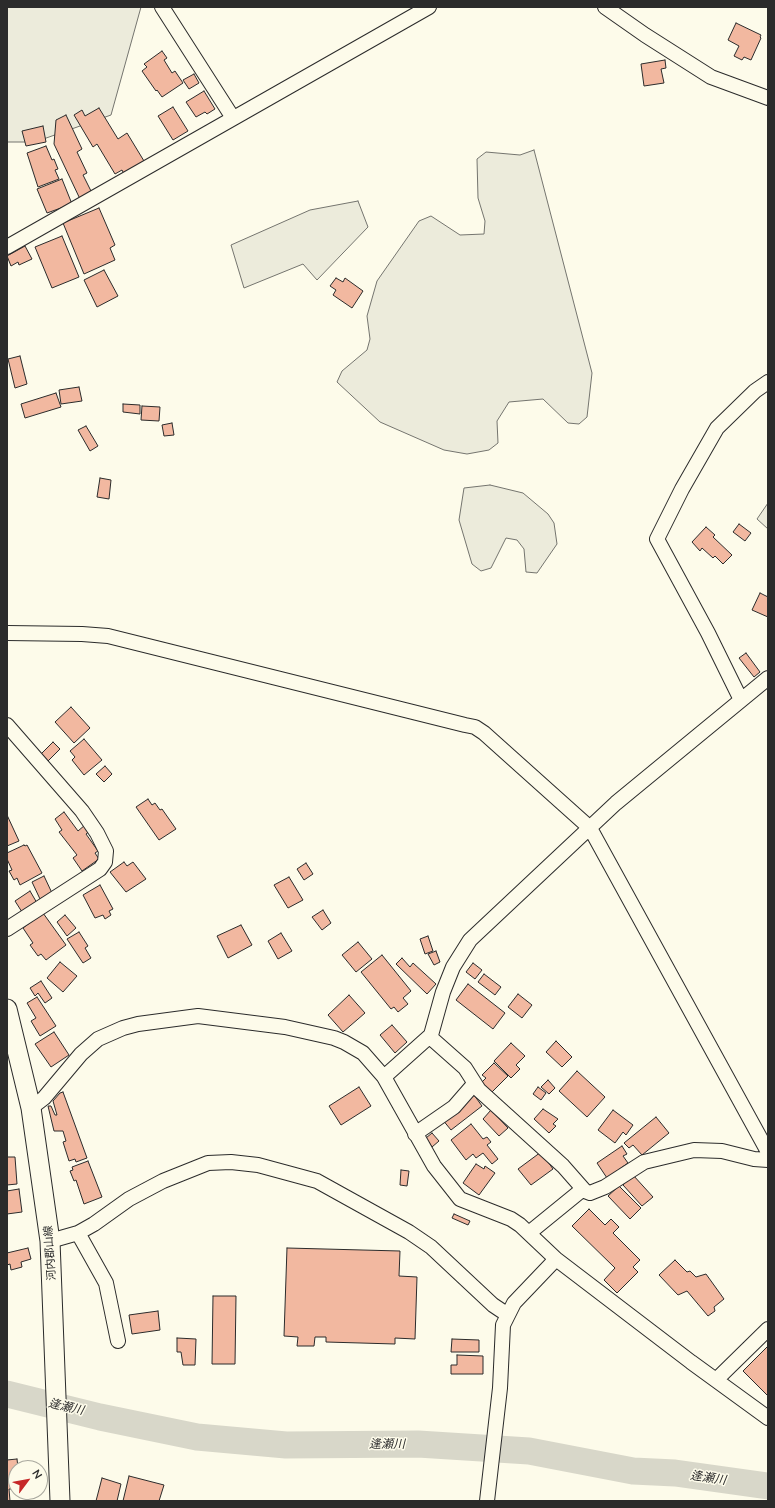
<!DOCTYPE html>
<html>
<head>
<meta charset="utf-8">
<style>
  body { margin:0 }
  #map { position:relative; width:775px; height:1508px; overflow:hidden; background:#fdfbea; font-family:Mulish,sans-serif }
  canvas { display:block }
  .frame { position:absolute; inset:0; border:8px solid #2b2b2b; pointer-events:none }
  .north { position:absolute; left:8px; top:1460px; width:40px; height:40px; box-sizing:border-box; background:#fdfbea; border:1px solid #a9a89e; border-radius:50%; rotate:58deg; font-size:11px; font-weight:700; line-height:16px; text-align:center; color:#2b2b2b }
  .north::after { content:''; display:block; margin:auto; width:14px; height:18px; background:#c62828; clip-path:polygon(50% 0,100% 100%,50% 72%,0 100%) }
</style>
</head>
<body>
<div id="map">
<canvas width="775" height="1508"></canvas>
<div class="frame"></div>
<div class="north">N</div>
</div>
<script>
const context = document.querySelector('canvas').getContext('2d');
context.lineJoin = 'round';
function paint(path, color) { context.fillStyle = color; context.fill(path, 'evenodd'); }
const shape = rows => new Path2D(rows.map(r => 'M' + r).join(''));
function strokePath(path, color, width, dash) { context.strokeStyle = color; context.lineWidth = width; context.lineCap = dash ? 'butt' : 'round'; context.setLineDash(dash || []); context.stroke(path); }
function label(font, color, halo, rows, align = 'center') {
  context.font = font + ' Mulish,"Noto Sans JP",sans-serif'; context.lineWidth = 3; context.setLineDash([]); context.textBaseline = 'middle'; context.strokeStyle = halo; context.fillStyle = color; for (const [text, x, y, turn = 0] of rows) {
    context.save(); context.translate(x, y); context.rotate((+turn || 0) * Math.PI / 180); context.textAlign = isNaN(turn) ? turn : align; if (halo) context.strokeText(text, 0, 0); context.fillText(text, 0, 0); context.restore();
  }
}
const green = shape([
  [7,7,141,7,111,115,35,142,7,142,7,7],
  [534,150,592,373,587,417,579,424,568,423,543,399,509,402,497,421,498,443,489,450,467,454,444,450,380,422,337,382,342,371,367,350,370,339,367,316,377,281,419,221,431,216,460,235,484,234,485,221,478,198,477,159,486,152,520,155,534,150],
  [358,201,368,227,317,280,303,264,244,288,231,245,310,210,358,201],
  [490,485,523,493,548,514,554,523,557,544,537,573,526,572,524,549,517,540,506,538,491,568,481,571,472,564,459,520,464,488,490,485],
  [768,503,768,529,757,519,768,503]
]);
const river = shape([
  [7,1394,100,1417,197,1437,286,1445,418,1444,529,1451,633,1471,675,1473,768,1486]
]);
const building = shape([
  [736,23,761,35,760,37,761,38,751,60,744,57,742,60,734,56,739,46,728,40,736,23],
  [162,51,167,58,164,60,172,73,175,71,183,83,162,97,157,90,156,91,142,71,147,67,144,64,162,51],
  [665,60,666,68,661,69,664,83,644,86,641,64,665,60],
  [194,74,199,83,189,89,183,80,194,74],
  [204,91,215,109,207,114,205,112,196,117,186,102,204,91],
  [173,107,188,131,173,140,158,116,173,107],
  [99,108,118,139,127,133,144,161,124,174,122,170,115,174,97,144,93,147,74,115,82,110,85,116,99,108],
  [66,115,82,149,77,152,87,173,83,175,92,193,80,199,54,144,56,120,66,115],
  [43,126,46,142,26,146,22,131,43,126],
  [46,146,52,160,54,159,58,169,55,170,59,179,38,187,27,153,46,146],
  [62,179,72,204,47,213,37,189,62,179],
  [99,208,115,245,110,248,115,260,84,274,63,223,99,208],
  [62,236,79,277,52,288,35,247,62,236],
  [25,246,32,259,19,265,18,262,11,266,7,256,25,246],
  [104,270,118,296,97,307,84,280,104,270],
  [336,278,343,282,345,278,363,291,352,308,333,295,336,290,330,286,336,278],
  [20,356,27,384,15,388,8,359,20,356],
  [79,387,82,401,61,404,59,390,79,387],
  [56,393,61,407,25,418,21,404,56,393],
  [123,404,140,405,140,414,123,412,123,404],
  [142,406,160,407,159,421,141,420,142,406],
  [172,423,174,435,164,436,162,425,172,423],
  [86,426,98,446,90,451,78,430,86,426],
  [100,478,111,480,109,499,97,497,100,478],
  [739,524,751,533,745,541,733,532,739,524],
  [706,527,715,535,713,537,732,555,723,564,715,556,713,558,702,548,700,551,692,542,706,527],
  [760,593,768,597,768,617,752,610,760,593],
  [746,653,760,672,754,677,739,658,746,653],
  [71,707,90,728,74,743,55,722,71,707],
  [84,739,102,760,84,775,72,760,75,757,70,751,84,739],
  [53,742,60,749,48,761,41,754,53,742],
  [105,766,112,774,104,782,96,774,105,766],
  [148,799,152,805,155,803,160,810,162,809,176,829,159,840,136,807,148,799],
  [64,812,78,831,85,825,90,831,86,834,98,851,95,853,99,859,82,871,73,858,77,855,59,832,62,830,55,819,64,812],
  [7,815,19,841,7,846,7,815],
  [24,845,25,846,27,845,42,873,20,885,17,878,14,880,9,871,12,870,7,859,7,853,24,845],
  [124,862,127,866,133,862,146,879,126,892,110,872,124,862],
  [306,863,313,874,304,880,297,869,306,863],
  [44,876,52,893,40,899,32,882,44,876],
  [289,877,303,900,288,908,274,885,289,877],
  [100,885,113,909,109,911,111,915,105,919,103,915,95,918,83,895,100,885],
  [30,891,37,903,22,912,15,901,30,891],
  [323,910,331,923,322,930,312,917,323,910],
  [43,913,66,945,46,960,41,954,38,956,30,945,33,943,23,928,43,913],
  [65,915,76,928,67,936,57,922,65,915],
  [241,925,252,945,228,958,217,936,241,925],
  [79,932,88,946,85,948,91,958,83,963,67,939,79,932],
  [281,933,292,951,278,959,268,941,281,933],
  [428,936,433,951,425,954,420,939,428,936],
  [358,942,372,959,356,972,342,955,358,942],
  [436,951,440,962,434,965,428,954,436,951],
  [382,955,411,991,403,998,408,1004,398,1012,394,1007,391,1009,361,972,382,955],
  [402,958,410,967,413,963,436,984,427,994,396,964,402,958],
  [60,962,77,976,63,992,47,978,60,962],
  [473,963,482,970,475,979,466,972,473,963],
  [484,974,501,987,495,995,478,982,484,974],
  [41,981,52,998,45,1003,38,993,35,996,30,988,41,981],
  [468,984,505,1013,493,1029,456,1000,468,984],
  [518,994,532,1005,522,1018,508,1007,518,994],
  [349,995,365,1013,343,1032,328,1015,349,995],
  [37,997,56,1026,40,1036,31,1021,36,1018,27,1003,37,997],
  [392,1025,407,1042,395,1053,380,1035,392,1025],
  [54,1032,69,1055,51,1067,35,1044,54,1032],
  [556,1041,572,1057,562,1067,546,1052,556,1041],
  [511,1043,525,1056,516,1065,520,1069,511,1078,494,1061,511,1043],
  [494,1063,508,1076,490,1094,480,1084,486,1078,482,1075,494,1063],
  [577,1071,605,1097,587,1117,559,1091,577,1071],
  [548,1080,555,1088,549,1094,541,1087,548,1080],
  [359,1087,371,1106,341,1125,329,1106,359,1087],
  [538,1087,546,1093,541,1100,533,1094,538,1087],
  [63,1092,87,1158,76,1162,75,1159,69,1161,63,1142,66,1141,63,1131,54,1131,48,1106,51,1106,55,1115,57,1115,53,1101,60,1093,63,1092],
  [474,1095,482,1106,451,1130,442,1119,474,1095],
  [543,1109,558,1119,553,1124,556,1126,549,1133,534,1119,543,1109],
  [491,1110,508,1128,499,1136,483,1119,491,1110],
  [613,1110,633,1125,626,1135,623,1132,615,1143,598,1130,613,1110],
  [656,1117,669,1133,642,1155,633,1145,629,1148,624,1143,656,1117],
  [471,1124,483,1139,487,1137,491,1142,487,1145,498,1159,492,1164,483,1153,476,1158,473,1154,466,1160,451,1140,471,1124],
  [432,1133,439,1141,432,1147,426,1138,432,1133],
  [622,1146,627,1154,623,1156,628,1163,607,1178,597,1163,622,1146],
  [541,1152,553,1169,531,1185,518,1169,541,1152],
  [7,1156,8,1157,15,1157,17,1184,7,1185,7,1156],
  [88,1161,102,1197,84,1204,76,1180,74,1181,70,1171,73,1170,72,1167,88,1161],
  [476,1164,484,1169,485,1166,495,1173,479,1195,463,1183,476,1164],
  [401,1170,409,1171,407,1186,400,1185,401,1170],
  [633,1175,653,1197,642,1206,623,1185,633,1175],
  [619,1186,641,1208,630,1219,608,1196,619,1186],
  [19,1189,22,1212,7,1214,7,1191,19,1189],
  [589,1209,605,1225,611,1219,619,1227,613,1233,640,1260,633,1267,638,1272,617,1293,604,1280,615,1268,572,1226,589,1209],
  [454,1214,470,1221,468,1225,452,1218,454,1214],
  [28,1248,31,1259,21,1262,22,1267,11,1270,10,1264,7,1265,7,1253,28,1248],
  [287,1248,400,1251,399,1276,417,1277,415,1339,395,1338,395,1344,326,1342,326,1337,315,1337,314,1346,297,1346,298,1337,284,1336,287,1248],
  [675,1260,687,1272,690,1271,696,1277,706,1274,724,1299,714,1307,715,1311,708,1316,687,1291,678,1295,659,1275,675,1260],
  [213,1296,236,1296,235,1364,212,1364,213,1296],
  [158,1311,160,1330,132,1334,129,1315,158,1311],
  [177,1338,196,1339,195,1365,183,1365,181,1352,177,1352,177,1338],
  [452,1339,479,1340,479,1352,451,1352,452,1339],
  [768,1346,768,1396,743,1371,768,1346],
  [457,1355,483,1356,483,1374,451,1374,451,1365,457,1365,457,1355],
  [17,1459,18,1468,16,1468,16,1489,9,1489,10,1501,7,1501,7,1460,17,1459],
  [129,1476,164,1485,159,1501,123,1501,129,1476],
  [102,1478,121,1484,117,1501,96,1501,102,1478]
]);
const minor = shape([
  [162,7,233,118],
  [605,7,645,35,711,77,768,98],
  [7,247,429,7],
  [7,633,82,634,108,636,465,725,475,727,484,733,590,828,768,1152],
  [741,700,708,633,657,539,682,489,717,428,755,391,768,382],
  [7,725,82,811,97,833,106,851,105,862,100,869,7,929],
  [430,1037,465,1068,479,1090,563,1166,585,1191,590,1193,605,1187,644,1162,694,1150,722,1151,754,1159,768,1160],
  [384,1077,431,1035,443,992,453,967,470,940,616,803,768,678],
  [31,1108,44,1098,81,1054,98,1039,123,1028,138,1024,198,1016,285,1027,334,1038,344,1042,363,1053,384,1077,434,1166,460,1199,511,1219,520,1225,556,1259,691,1362,768,1418],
  [415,1134,454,1107,474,1084],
  [78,1233,106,1283,118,1341],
  [529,1233,583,1189],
  [50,1241,78,1233,94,1224,129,1199,163,1181,208,1163,231,1162,258,1165,317,1181,409,1232,431,1247,493,1305,508,1315],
  [716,1380,768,1329],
  [487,1501,500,1388,503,1325,514,1303,556,1259]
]);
const secondary = shape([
  [7,1009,31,1108,50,1241,60,1501]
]);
const streetNames = [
  ["河内郡山線",50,1253,-94]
];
const waterNames = [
  ["逢瀬川",66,1407,13],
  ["逢瀬川",387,1444],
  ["逢瀬川",708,1478,8]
];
paint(green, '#ecebdb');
strokePath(green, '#74746e', 1);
strokePath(river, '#d8d7c9', 27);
paint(building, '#f2b8a0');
strokePath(building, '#2b2b2b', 1);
strokePath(minor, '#2b2b2b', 16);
strokePath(secondary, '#2b2b2b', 21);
strokePath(minor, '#fdfbea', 14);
strokePath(secondary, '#fdfbea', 19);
label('11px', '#2b2b2b', '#fdfbea', streetNames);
label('italic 12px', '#2b2b2b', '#fdfbea', waterNames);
</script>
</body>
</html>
